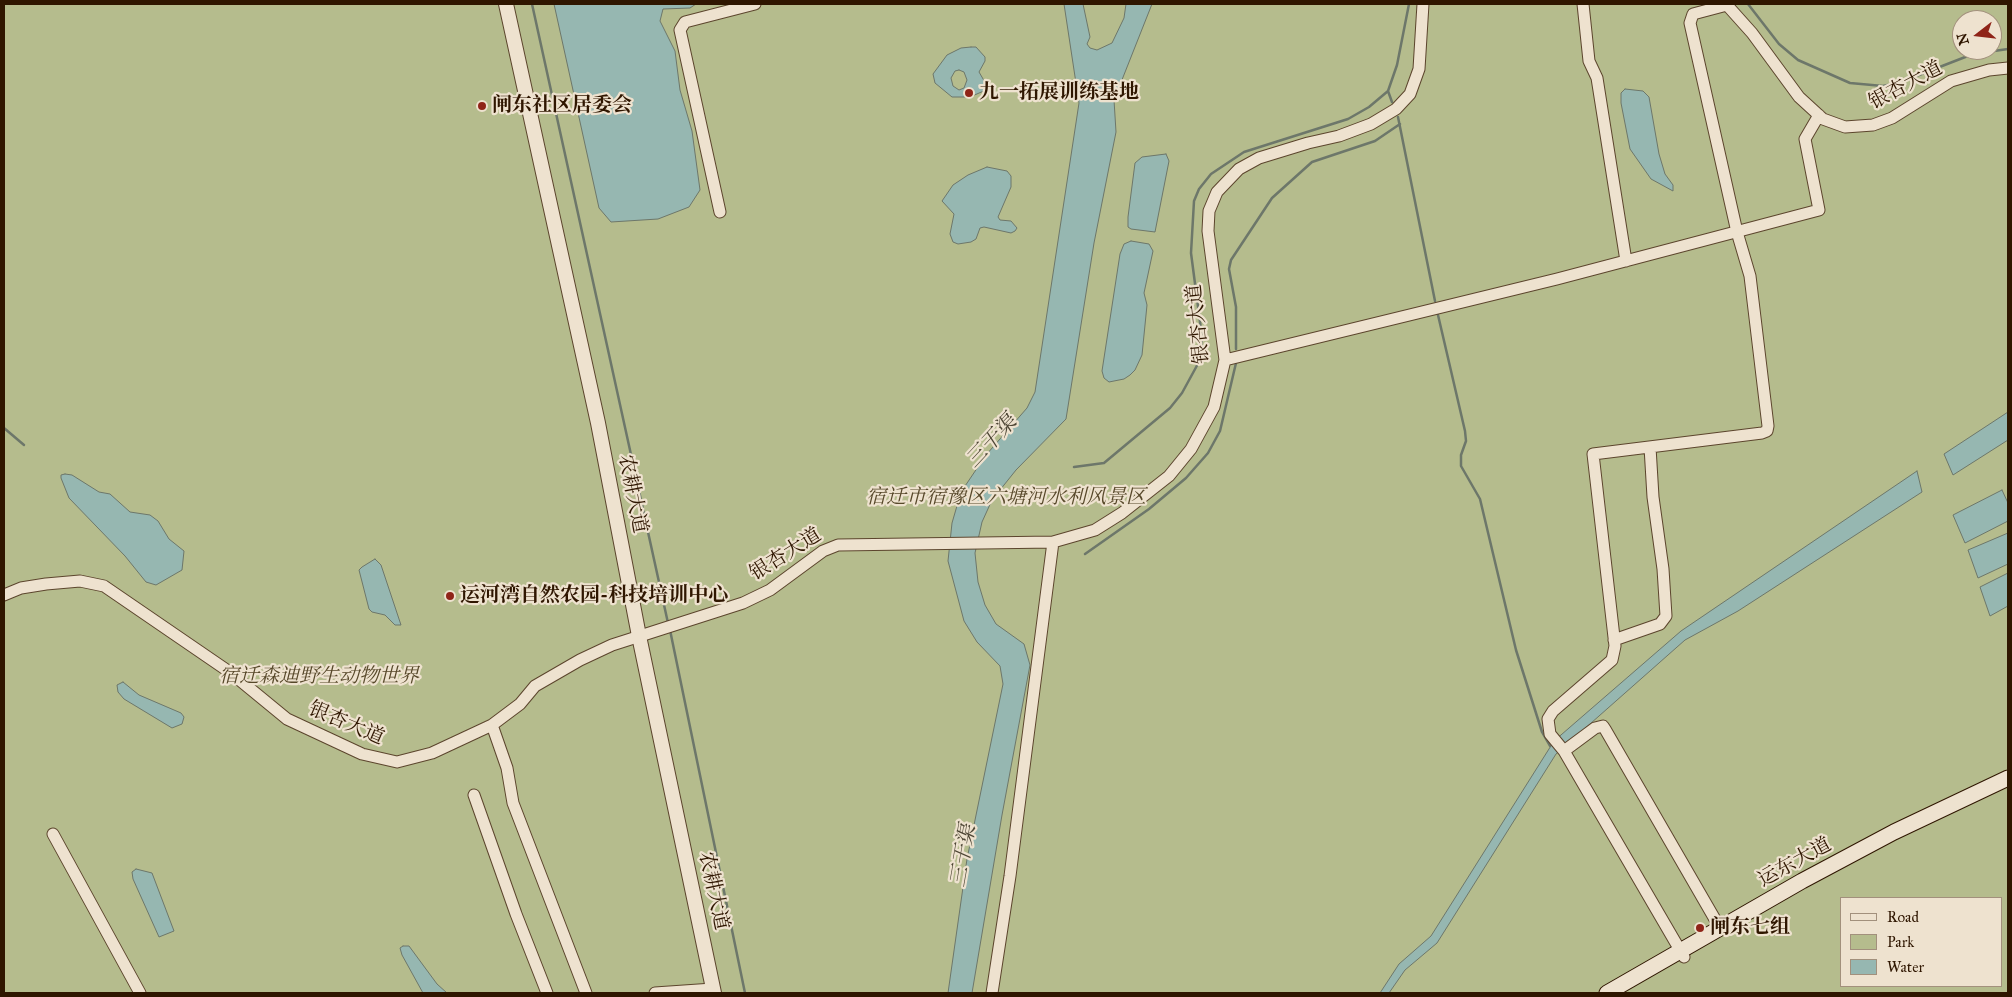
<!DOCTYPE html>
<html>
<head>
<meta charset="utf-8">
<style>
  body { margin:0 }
  #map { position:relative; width:2012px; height:997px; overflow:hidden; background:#e5d3b5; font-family:"IM FELL Great Primer",serif }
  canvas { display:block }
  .frame { position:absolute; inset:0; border:5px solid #2f1600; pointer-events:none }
  .legend { position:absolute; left:1840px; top:897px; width:162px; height:90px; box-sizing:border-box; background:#eee2cf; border:1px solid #a2907c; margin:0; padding:6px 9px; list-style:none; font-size:15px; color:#2f1600 }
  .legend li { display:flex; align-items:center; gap:10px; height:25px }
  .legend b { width:25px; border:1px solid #a2907c }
  .north { position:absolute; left:1952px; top:10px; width:50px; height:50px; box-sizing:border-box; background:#eee2cf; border:1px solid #a2907c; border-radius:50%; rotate:254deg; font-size:14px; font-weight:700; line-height:20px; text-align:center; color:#2f1600 }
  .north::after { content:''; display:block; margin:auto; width:18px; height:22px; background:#8f2418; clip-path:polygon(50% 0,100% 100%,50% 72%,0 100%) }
</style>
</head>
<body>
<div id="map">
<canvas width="2012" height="997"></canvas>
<div class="frame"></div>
<ul class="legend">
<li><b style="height:6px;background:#eee2cf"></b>Road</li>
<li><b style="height:14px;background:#b5bc8d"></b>Park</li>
<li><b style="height:14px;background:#96b7b1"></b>Water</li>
</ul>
<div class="north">N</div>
</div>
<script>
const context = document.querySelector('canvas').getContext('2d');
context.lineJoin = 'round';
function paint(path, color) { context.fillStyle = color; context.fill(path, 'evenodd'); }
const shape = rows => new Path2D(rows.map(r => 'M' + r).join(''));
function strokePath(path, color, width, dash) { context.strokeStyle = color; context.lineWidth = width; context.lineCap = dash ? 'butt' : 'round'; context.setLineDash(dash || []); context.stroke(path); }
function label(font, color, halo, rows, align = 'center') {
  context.font = font + ' "IM FELL Great Primer","Noto Serif SC",serif'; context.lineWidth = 4.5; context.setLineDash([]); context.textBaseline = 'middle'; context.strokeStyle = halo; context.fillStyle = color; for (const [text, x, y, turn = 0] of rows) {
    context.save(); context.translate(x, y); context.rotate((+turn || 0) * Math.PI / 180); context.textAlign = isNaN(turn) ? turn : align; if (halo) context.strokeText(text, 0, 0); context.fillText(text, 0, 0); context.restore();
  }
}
const green = shape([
  [4,4,2008,4,2008,993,4,993],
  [1962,20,1992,20,1992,50,1962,50],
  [1841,898,2001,898,2001,986,1841,986]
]);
const water = shape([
  [554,4,696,4,690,8,663,9,660,21,675,51,680,90,692,131,700,190,689,207,658,219,611,222,599,208,554,4],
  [1064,4,1083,4,1090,37,1087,44,1090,48,1097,50,1112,43,1124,18,1126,4,1152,4,1114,100,1116,132,1094,243,1066,419,1016,470,992,500,982,522,975,553,978,582,985,605,996,624,1024,644,1030,665,1002,815,972,993,948,993,967,859,1003,684,1000,666,977,642,964,621,948,561,952,523,961,492,986,455,1027,408,1035,392,1079,103,1064,4],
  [971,47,976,47,985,57,985,61,979,72,986,84,986,90,970,97,952,97,935,83,933,74,947,55,961,48,971,47],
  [959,70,964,72,967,80,964,88,959,90,953,86,951,78,955,71,959,70],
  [1625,89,1643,91,1649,97,1659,154,1665,174,1673,185,1673,191,1651,179,1630,149,1621,103,1621,93,1625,89],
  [1166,154,1169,161,1155,232,1131,229,1128,227,1128,217,1135,163,1142,157,1166,154],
  [987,167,1007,171,1011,176,1011,187,998,217,1000,220,1011,221,1017,228,1015,231,1011,233,984,227,980,228,976,239,971,242,958,244,953,242,950,234,954,214,942,201,953,185,968,175,987,167],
  [1131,241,1149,244,1153,251,1144,293,1147,305,1142,355,1135,370,1130,375,1124,379,1109,382,1104,378,1102,371,1120,254,1124,244,1131,241],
  [2008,412,2008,440,1953,475,1944,454,2008,412],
  [1917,471,1922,492,1738,611,1685,640,1556,754,1437,943,1405,970,1389,993,1380,993,1399,964,1431,936,1554,741,1681,631,1917,471],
  [65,474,72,475,99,492,110,494,130,512,150,515,158,521,169,539,184,551,182,570,156,585,146,582,125,556,69,498,61,478,61,475,65,474],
  [2002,490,2008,503,2008,521,1965,543,1953,515,2002,490],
  [2008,533,2008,564,1978,578,1968,550,2008,533],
  [375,559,381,565,401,625,395,625,385,615,372,612,369,609,359,570,362,567,375,559],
  [2008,573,2008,606,1990,616,1980,587,2008,573],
  [123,682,139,695,181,713,184,717,182,724,172,728,124,699,118,692,117,685,123,682],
  [136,869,152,873,174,931,159,937,133,879,132,872,136,869],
  [403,946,409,946,437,984,447,993,423,993,402,955,400,948,403,946]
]);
const stream = shape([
  [532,4,668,623],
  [1748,4,1779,44,1798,60,1850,83,1883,86,1901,82,1973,54,2008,49],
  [1388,91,1392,102],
  [1398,117,1435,301],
  [1438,315,1465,431,1466,441,1461,455,1461,466,1480,499,1516,650,1542,732,1550,746],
  [1236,349,1236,307,1229,269,1231,260,1272,198,1312,162,1375,141,1400,124],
  [4,428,24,445],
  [1074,467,1104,463,1170,408,1182,393,1200,360,1202,337,1191,253,1194,201,1199,189,1211,174,1244,152,1348,119,1369,107,1388,91,1397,65,1409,4],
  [1085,554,1149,509,1186,478,1208,453,1220,431,1236,363],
  [670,630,745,993]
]);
const minor = shape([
  [1583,4,1589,61,1597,78,1626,261],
  [1726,4,1752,33,1799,97,1823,119,1845,127,1873,125,1892,118,1951,81,1989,70,2008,68],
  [720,212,680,30,685,22,755,4],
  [1225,360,1557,279,1819,210,1805,139,1819,115],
  [4,595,21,588,46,584,80,581,104,586,231,673,287,719,362,754,397,762,432,753,492,725,520,704,535,686,580,660,612,645,743,603,770,590,823,551,838,545,1053,542,1095,530,1122,513,1169,476,1191,449,1214,407,1225,360,1208,231,1209,211,1217,192,1239,169,1259,158,1308,143,1339,136,1371,124,1396,109,1410,94,1419,69,1423,4],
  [1614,640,1660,624,1666,616,1663,569,1653,497,1650,447],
  [492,725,507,768,513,803,586,993],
  [1564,751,1550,734,1548,719,1553,711,1612,660,1615,646,1593,454,1762,433,1767,431,1768,426,1750,276,1737,232,1690,23,1693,14,1727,5],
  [474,795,516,914,547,993],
  [53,834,140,993],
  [1684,957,1564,751,1595,728,1603,726,1605,729,1720,928],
  [655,993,713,989],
  [992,993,1010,876,1053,542]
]);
const tertiary = shape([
  [506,4,598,423,639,636,714,993]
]);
const secondary = shape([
  [1607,993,1802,881,1894,832,2008,778]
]);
const markers = [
  [969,93,5,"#8f2418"],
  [482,106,5,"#8f2418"],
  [450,596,5,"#8f2418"],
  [1700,928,5,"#8f2418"]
];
const streetNames = [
  ["银杏大道",1906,86,-28],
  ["银杏大道",1199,324,-96],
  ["农耕大道",632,494,79],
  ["银杏大道",786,555,-32],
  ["银杏大道",346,724,23],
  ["运东大道",1795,863,-29],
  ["农耕大道",713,891,78]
];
const poiNames = [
  ["九一拓展训练基地",979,93],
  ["闸东社区居委会",492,106],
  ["运河湾自然农园-科技培训中心",460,596],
  ["闸东七组",1710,928]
];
const parkNames = [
  ["宿迁市宿豫区六塘河水利风景区",1006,498],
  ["宿迁森迪野生动物世界",319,677]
];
const waterNames = [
  ["三干渠",992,442,-47],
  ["三干渠",964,856,-80]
];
paint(green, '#b5bc8d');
paint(water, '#96b7b1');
strokePath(water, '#6d776a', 1);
strokePath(stream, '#6d776a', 2.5);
strokePath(minor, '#5c452d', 13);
strokePath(tertiary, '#5c452d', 16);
strokePath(secondary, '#2f1600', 17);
strokePath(minor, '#eee2cf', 11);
strokePath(tertiary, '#eee2cf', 14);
strokePath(secondary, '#eee2cf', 15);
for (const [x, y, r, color] of markers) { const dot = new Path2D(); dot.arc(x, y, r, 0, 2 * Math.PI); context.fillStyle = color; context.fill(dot); strokePath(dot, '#eee2cf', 2); }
label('20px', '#2f1600', '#eee2cf', streetNames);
label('bold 20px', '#2f1600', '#eee2cf', poiNames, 'left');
label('italic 20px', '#57482a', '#eee2cf', parkNames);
label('italic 21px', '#4e4635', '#eee2cf', waterNames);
</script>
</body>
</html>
